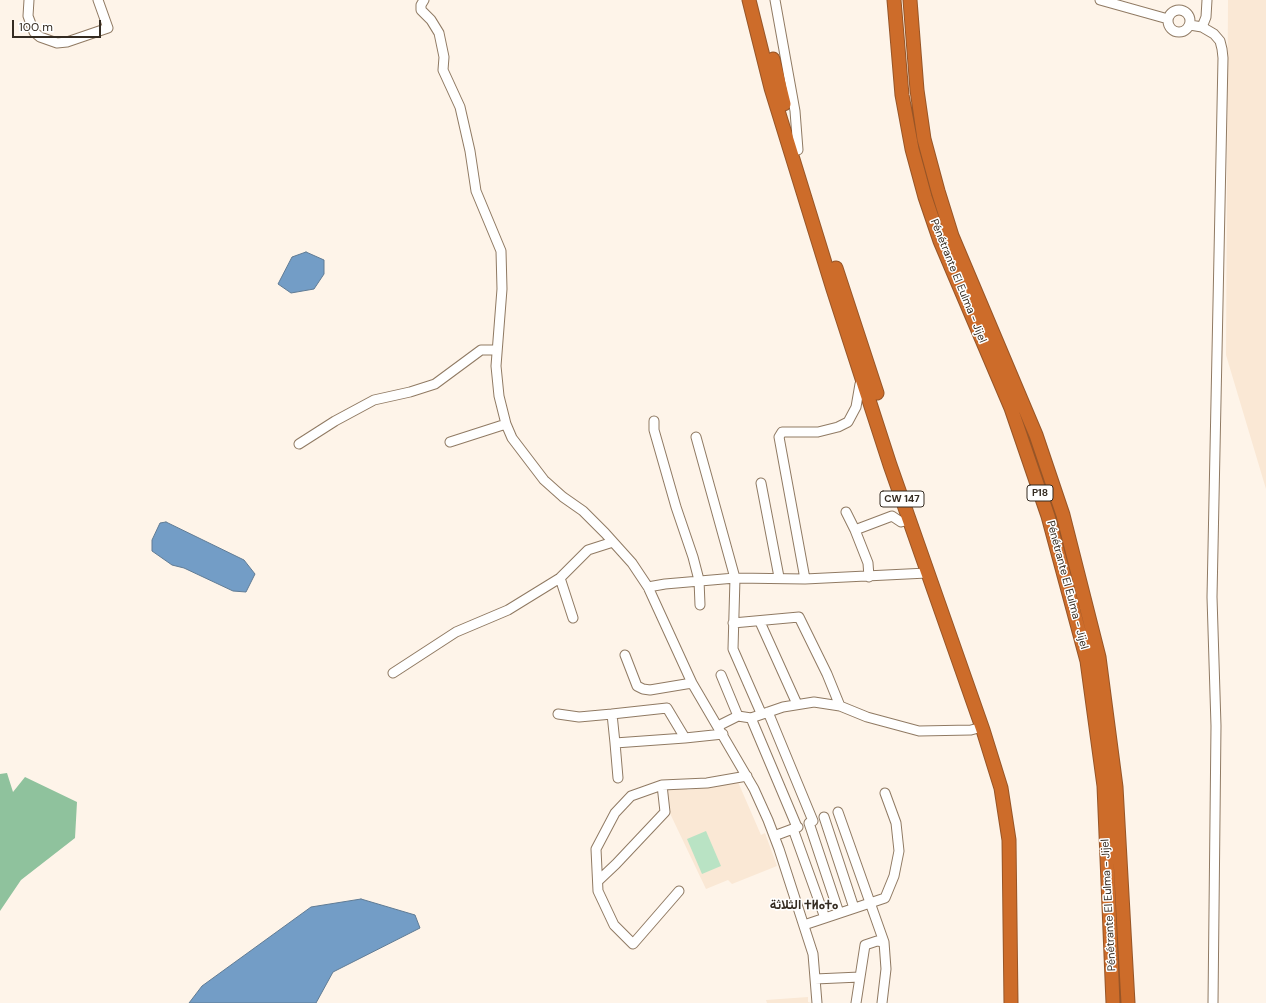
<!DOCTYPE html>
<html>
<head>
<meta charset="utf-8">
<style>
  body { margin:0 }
  #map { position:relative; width:1266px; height:1003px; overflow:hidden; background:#fef4e9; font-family:"DM Sans",sans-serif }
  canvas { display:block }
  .scale { position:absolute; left:12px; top:20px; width:89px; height:18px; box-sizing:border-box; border:2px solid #342b21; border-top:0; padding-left:5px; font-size:12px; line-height:14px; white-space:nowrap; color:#342b21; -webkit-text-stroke:3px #fff; paint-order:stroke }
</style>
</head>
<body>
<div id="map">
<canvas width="1266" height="1003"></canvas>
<div class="scale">100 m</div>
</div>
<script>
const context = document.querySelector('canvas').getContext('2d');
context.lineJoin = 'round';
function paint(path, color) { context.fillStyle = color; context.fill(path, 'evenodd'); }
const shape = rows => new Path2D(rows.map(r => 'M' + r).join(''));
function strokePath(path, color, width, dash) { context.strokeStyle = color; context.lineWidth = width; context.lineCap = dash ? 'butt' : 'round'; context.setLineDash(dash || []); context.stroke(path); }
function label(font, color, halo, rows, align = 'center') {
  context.font = font + ' "DM Sans",Vazirmatn,"Noto Sans Tifinagh",sans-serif'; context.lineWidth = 3; context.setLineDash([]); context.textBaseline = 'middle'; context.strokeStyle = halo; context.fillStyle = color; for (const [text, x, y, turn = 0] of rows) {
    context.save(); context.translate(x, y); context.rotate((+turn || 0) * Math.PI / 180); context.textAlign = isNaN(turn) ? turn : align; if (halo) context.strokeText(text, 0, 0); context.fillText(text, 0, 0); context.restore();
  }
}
const built = shape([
  [1228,0,1266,0,1266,489,1226,355],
  [738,782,761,835,765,833,777,866,732,884,728,880,706,889,666,805,665,789,684,786,688,790],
  [808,997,808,1002,812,1003,767,1003,766,1000]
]);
const green = shape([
  [706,831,721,866,702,874,687,839]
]);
const forest = shape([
  [7,773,13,792,25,777,77,802,75,838,21,880,0,911,0,774]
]);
const water = shape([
  [306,252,324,260,324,274,314,289,291,293,278,284,292,257,306,252],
  [166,522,244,560,255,574,246,592,233,591,184,568,172,565,152,551,152,540,160,523,166,522],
  [361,899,415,915,420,928,333,972,316,1003,189,1003,202,986,311,907,361,899]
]);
const minor = shape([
  [29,0,28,16,34,32,40,37,57,43,67,42,108,28,98,0],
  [424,0,421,5,421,10,431,20,439,33,444,57,443,70,460,107,470,151,476,191,501,251,502,289,496,366,499,396,506,424,512,438,544,480,563,497,583,511,605,533,632,563,648,587,692,683,754,789,768,820,779,849,813,954,817,1003],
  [775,0,795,111,798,150],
  [1100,0,1168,19],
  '1168 21a11 11 0 1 1 22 0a11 11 0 1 1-22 0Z',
  [1190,25,1202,27,1214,34,1220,41,1222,49,1223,58,1212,597,1216,726,1213,1003],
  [1202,27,1206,17,1207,0],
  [654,421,654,430,676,507,693,557,699,580,700,605],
  [696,437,735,578,733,649,761,713],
  [450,442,506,424],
  [299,444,335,421,374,400,410,392,435,384,481,350,497,350],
  [761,483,779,577],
  [846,512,855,530,892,516,901,522,909,520],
  [855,530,868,563,869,577],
  [560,578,573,618],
  [805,579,779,437,782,432,818,432,838,427,848,422,856,407,860,384,864,382],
  [648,587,665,584,735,578,805,579,927,573],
  [760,622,797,704],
  [733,623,799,617,827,674,840,706],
  [625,655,637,686,643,689,650,690,692,683],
  [393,673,456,632,508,610,560,578,588,550,613,542],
  [721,675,738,716],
  [768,712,813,821],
  [558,714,579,717,612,714],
  [751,718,797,827],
  [718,726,738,716,751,718,783,707,814,702,840,706,867,717,919,731,971,730,982,727],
  [685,738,667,708,612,714,615,743,685,738,723,734],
  [615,743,618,778],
  [838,812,884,942,886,969,882,1003],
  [824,817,854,908],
  [809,823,839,913],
  [793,829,825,918],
  [774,836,798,827],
  [598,881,616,864,665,812,662,785],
  [679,891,633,944,614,925,598,891,596,849,615,813,631,796,662,785,707,783,747,776],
  [804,925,885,898,894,876,899,851,896,823,885,793],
  [815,979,860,977],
  [856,1003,865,945,877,941,884,942]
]);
const highway = shape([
  [749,0,771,88,833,289,890,465,983,730,1001,788,1009,840,1011,1003],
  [894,0,902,95,912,149,925,197,940,241,1011,408,1048,516,1087,661,1104,786,1113,1003],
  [910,0,917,90,924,139,938,191,952,236,1036,435,1063,515,1099,657,1116,787,1128,1003],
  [773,59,784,104],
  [836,268,877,393]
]);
const shields = [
  [1040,493,26],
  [902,499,44]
];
const shieldNames = [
  ["P18",1040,493],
  ["CW 147",902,499]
];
const streetNames = [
  ["Pénétrante El Eulma - Jijel",958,281,68],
  ["Pénétrante El Eulma - Jijel",1067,585,75],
  ["Pénétrante El Eulma - Jijel",1109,905,-93]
];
const quarterNames = [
  ["الثلاثة ⵜⵍⴰⵜⴰ",804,906]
];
paint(built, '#fae8d5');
paint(green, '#b9e3c4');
paint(forest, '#8fc29d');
paint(water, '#739dc6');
strokePath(water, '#607b94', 1);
strokePath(minor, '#907a63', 11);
strokePath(highway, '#975527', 15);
strokePath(minor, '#fff', 9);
strokePath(highway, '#cd6c2a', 13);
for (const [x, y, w] of shields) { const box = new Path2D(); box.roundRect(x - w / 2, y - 8, w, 16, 3); context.fillStyle = '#fff'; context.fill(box); strokePath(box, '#342b21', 1); }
label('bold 10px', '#342b21', null, shieldNames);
label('11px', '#342b21', '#fff', streetNames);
label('bold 13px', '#342b21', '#fff', quarterNames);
</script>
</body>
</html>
